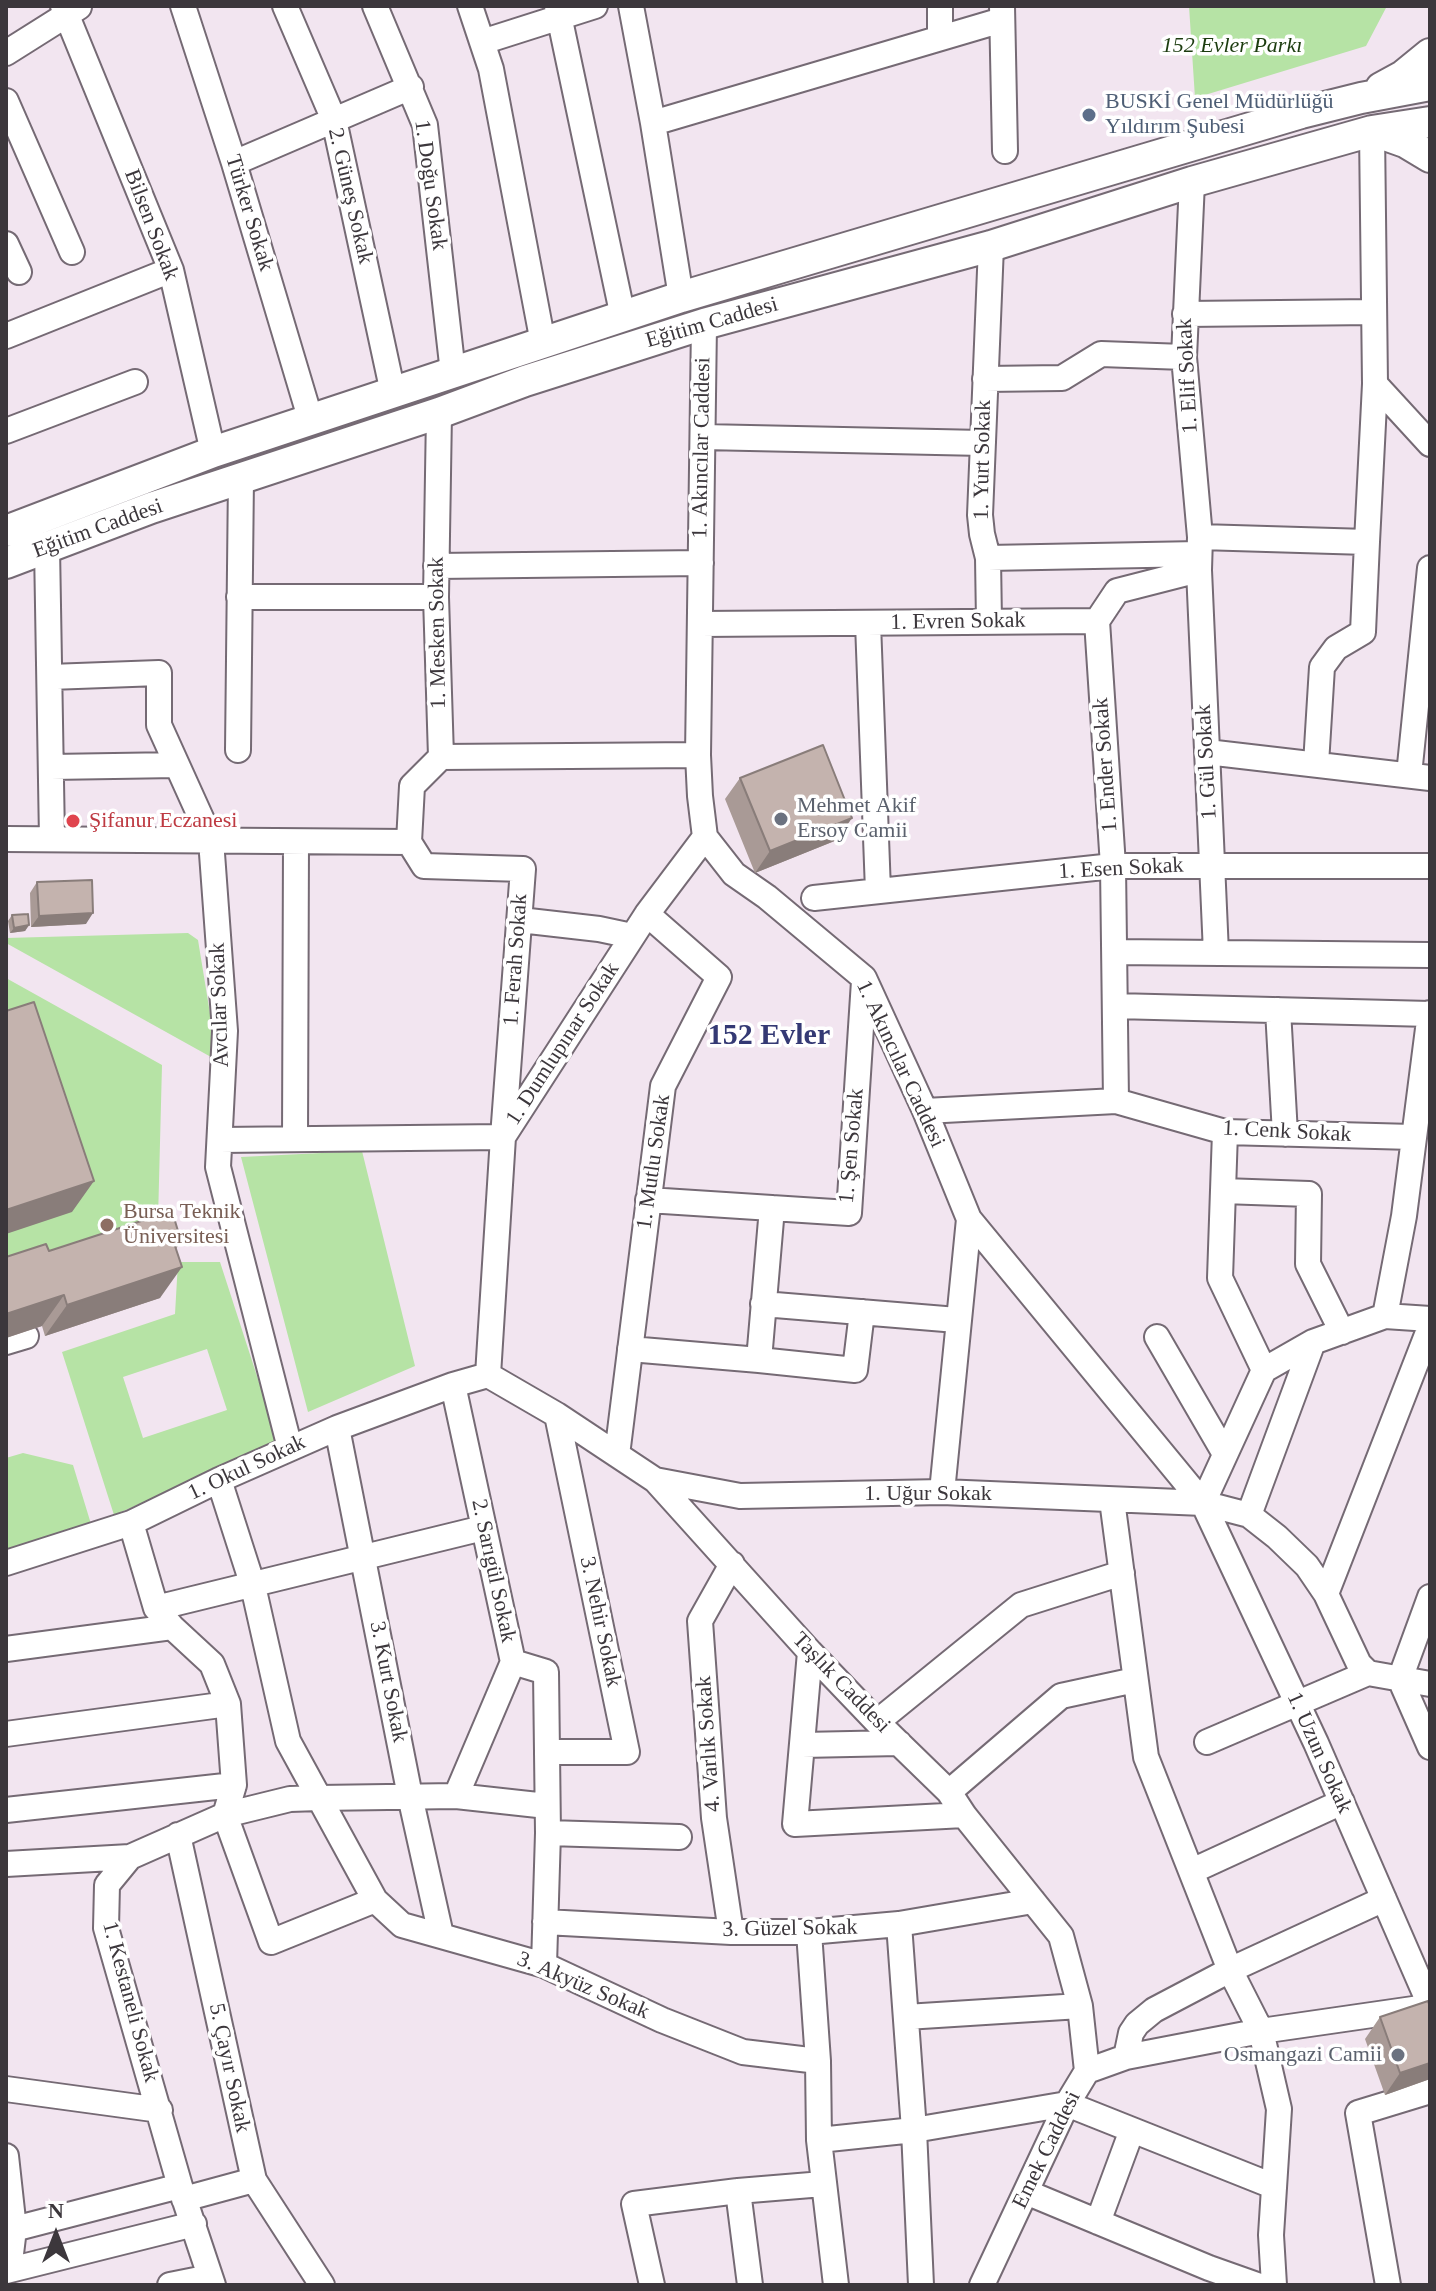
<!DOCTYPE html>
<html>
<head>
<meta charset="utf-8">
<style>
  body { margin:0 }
  #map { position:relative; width:1436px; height:2291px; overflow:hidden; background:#f2e5f0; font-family:"Times New Roman",serif }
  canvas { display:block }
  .frame { position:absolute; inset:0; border:8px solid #3c373c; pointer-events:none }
  .north { position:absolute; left:16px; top:2195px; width:80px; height:80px; -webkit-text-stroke:6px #fff; paint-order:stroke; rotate:0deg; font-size:22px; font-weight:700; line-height:32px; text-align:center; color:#3c373c }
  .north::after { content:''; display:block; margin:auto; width:28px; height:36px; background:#3c373c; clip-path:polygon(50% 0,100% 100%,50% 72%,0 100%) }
</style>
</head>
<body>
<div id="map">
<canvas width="1436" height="2291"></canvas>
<div class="frame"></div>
<div class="north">N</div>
</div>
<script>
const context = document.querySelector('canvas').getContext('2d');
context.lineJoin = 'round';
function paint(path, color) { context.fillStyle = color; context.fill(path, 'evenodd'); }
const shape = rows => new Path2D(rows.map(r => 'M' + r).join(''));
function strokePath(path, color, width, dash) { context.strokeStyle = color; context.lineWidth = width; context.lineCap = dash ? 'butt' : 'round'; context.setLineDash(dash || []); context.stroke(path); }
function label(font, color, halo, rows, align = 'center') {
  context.font = font + ' "Times New Roman",serif'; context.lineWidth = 7; context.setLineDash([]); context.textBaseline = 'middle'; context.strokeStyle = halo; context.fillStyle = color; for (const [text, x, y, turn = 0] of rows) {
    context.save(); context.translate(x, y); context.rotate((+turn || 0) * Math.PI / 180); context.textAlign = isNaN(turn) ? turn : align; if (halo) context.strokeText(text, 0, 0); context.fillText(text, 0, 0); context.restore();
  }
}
const green = shape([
  [1189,6,1387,6,1366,46,1195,98],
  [188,933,198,940,214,1038,211,1057,6,943,6,938],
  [6,978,162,1065,158,1220,6,1281],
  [362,1151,415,1366,308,1412,241,1157],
  [178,1262,220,1262,279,1444,114,1515,62,1352,175,1314],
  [207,1349,227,1410,143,1438,123,1377],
  [23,1453,73,1465,91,1524,6,1554,6,1458]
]);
const minor = shape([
  [63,6,171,270,213,452],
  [183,6,234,163,311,421],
  [285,6,334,120,393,393],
  [375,6,425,125,453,373],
  [470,6,491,69,543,343],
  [557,6,623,317],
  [631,6,653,123,681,297],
  [940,6,940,38],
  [1002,6,1005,151],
  [482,42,595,6],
  [6,53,79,7],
  [6,101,72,252],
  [653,123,1002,20],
  [234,163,411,87],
  [1192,182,1184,357,1200,537,1199,570,1216,953],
  [6,244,19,272],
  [991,246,980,515,982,534,988,558,1199,554],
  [1185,314,1374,312],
  [704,324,698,755,700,796,705,837,734,874,767,897,864,978,925,1111,969,1219,1203,1503,1316,1743,1430,2005],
  [6,336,171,270],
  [985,379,1062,378,1101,354,1184,357],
  [1375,384,1430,444],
  [6,431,135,382],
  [703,437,983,443],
  [1200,537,1367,542,1375,384,1372,131],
  [47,547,52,839],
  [988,558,989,622],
  [436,566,701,563],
  [239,597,436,597],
  [1097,621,1113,866,1116,1101],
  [868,623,878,891],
  [700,624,1097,621,1117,591,1199,570],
  [50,677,159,673,159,725,211,840,225,1031,218,1167,290,1448],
  [238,750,241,477],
  [1207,752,1430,778],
  [441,757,698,755],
  [1316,764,1322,667,1336,648,1363,632,1367,542],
  [51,767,177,765],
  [1409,775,1430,568],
  [6,839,409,842,424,866,523,869,503,1137,220,1140],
  [409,842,412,786,441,757,436,597,439,413],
  [814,898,1113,866,1430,866],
  [520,920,599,929,632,936],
  [1115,952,1430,955],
  [1115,1006,1430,1014],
  [1278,1010,1285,1134],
  [925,1111,1116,1101,1225,1132,1413,1137],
  [1225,1132,1220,1278,1264,1370],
  [295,1139,296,842],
  [1223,1191,1309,1194,1308,1264,1342,1332],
  [648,1200,849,1213,864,981],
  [763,1304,957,1320],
  [1385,1316,1404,1216,1430,1013],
  [1157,1337,1225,1454],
  [6,1342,26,1336],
  [630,1349,759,1360,772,1208],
  [759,1360,855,1370,862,1312],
  [488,1375,557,1415,655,1480,810,1652,877,1722,949,1792,964,1815,1061,1936,1080,2006,1087,2071],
  [488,1375,503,1137,647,914,705,837],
  [453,1385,513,1662,456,1796],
  [337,1428,410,1796,441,1935],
  [617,1455,663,1086,719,977,647,914],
  [219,1480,253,1586,288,1741,375,1900,402,1925,544,1965,662,2020,743,2052,818,2061],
  [655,1480,740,1496,942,1492,1203,1503,1249,1515,1277,1537,1307,1566,1326,1594,1359,1664,1368,1673,1430,1684],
  [942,1492,969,1219],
  [1112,1500,1146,1757,1230,1970,1261,2031,1279,2109,1271,2235,1274,2285],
  [1203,1503,1264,1370,1313,1342,1385,1316,1430,1319],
  [1249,1515,1313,1342],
  [131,1523,156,1608,172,1627,212,1664,228,1704,234,1785,225,1815,130,1857,107,1885,106,1928,180,2186,213,2285],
  [6,1563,131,1523,219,1480,337,1428,453,1385,488,1375],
  [1326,1594,1430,1327],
  [156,1608,483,1528],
  [6,1649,172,1627],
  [810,1652,795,1824,964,1815],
  [513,1662,546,1672,548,1833,544,1965],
  [1400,1679,1430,1597],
  [1400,1679,1430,1747],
  [877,1722,1021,1605,1122,1573],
  [6,1734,228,1704],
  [1207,1742,1368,1673],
  [802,1745,899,1743],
  [548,1752,627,1752,557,1415],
  [949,1792,1061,1696,1135,1680],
  [6,1810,234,1785],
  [548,1833,679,1837],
  [178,1835,254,2180,322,2285],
  [6,1864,130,1857],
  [1192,1871,1342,1802],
  [375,1900,271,1942,225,1815,290,1799,319,1798,456,1796,547,1806],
  [545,1922,731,1932,809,1932,899,1924,1033,1901],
  [899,1924,914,2130,921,2285],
  [731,1932,714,1818,700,1621,732,1564],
  [809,1932,818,2061,819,2140,836,2285],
  [906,2017,1080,2006],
  [1126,2057,1131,2033,1137,2024,1154,2010,1230,1970,1384,1899],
  [6,2089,160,2110],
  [819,2140,914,2130,1067,2104,1273,2186],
  [6,2156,14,2229,9,2270],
  [738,2191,750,2285],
  [1026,2192,1209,2268,1257,2285],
  [184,2199,254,2180],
  [1098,2222,1132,2130],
  [14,2229,180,2186],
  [6,2271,194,2224],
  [170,2285,210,2277],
  [652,2285,634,2204,738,2191,823,2184],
  [982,2285,1067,2104,1087,2071,1126,2057,1261,2031,1427,2007],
  [1388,2285,1358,2113,1430,2091]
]);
const major = shape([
  [1381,88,1403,76,1430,54],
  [1374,131,1405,142,1430,157],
  [6,531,213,452,681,297,1301,113,1361,98,1430,85],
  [6,563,151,508,439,413,525,381,704,324,991,246,1192,182,1372,131,1430,122]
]);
const wall = shape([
  [740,778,837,840,755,873,725,799],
  [37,882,86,924,31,927,30,893],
  [12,915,29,925,25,931,10,933,8,921],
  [181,1241,176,1249,160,1298,45,1336,42,1326,6,1338,6,1257,49,1251],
  [1380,2017,1430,2063,1430,2079,1385,2095,1365,2039]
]);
const shadedWall = shape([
  [852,818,837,840,755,873,770,851],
  [93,913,86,924,31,927,39,916],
  [29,925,25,931,10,933,14,928],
  [94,1181,72,1212,6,1234,6,1210],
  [182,1267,160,1298,45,1336,67,1305],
  [64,1295,42,1326,6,1338,6,1314],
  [1430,2063,1430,2079,1385,2095,1400,2073]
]);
const building = shape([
  [823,745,852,818,770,851,740,778,823,745],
  [92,880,93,913,39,916,37,882,92,880],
  [28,914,29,925,14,928,12,915,28,914],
  [34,1002,94,1181,6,1210,6,1011,34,1002],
  [172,1211,181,1241,174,1243,182,1267,67,1305,64,1295,6,1314,6,1257,46,1244,49,1251,172,1211],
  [1428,2001,1430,2007,1430,2063,1400,2073,1380,2017,1428,2001]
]);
const markers = [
  [1089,115,8,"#5c6f8a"],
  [781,819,8,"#6b7280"],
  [73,821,8,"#e0444e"],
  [107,1225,8,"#8d6e63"],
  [1398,2055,8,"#6b7280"]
];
const parkNames = [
  ["152 Evler Parkı",1232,46]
];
const serviceNames = [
  ["BUSKİ Genel Müdürlüğü",1105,102],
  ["Yıldırım Şubesi",1105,127]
];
const streetNames = [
  ["1. Doğu Sokak",430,185,82],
  ["2. Güneş Sokak",350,196,77],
  ["Türker Sokak",249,213,73],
  ["Bilsen Sokak",151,225,69],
  ["Eğitim Caddesi",712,323,-16],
  ["1. Elif Sokak",1188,376,-93],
  ["1. Akıncılar Caddesi",702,448,-89],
  ["1. Yurt Sokak",983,460,-89],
  ["Eğitim Caddesi",98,529,-20],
  ["1. Evren Sokak",958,622,-1],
  ["1. Mesken Sokak",438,633,-91],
  ["1. Gül Sokak",1207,762,-93],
  ["1. Ender Sokak",1106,765,-94],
  ["1. Esen Sokak",1121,869,-3],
  ["1. Ferah Sokak",516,960,-86],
  ["Avcılar Sokak",220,1005,-92],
  ["1. Dumlupınar Sokak",563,1044,-57],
  ["1. Akıncılar Caddesi",900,1064,65],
  ["1. Cenk Sokak",1287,1132,3],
  ["1. Şen Sokak",852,1146,-85],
  ["1. Mutlu Sokak",654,1162,-82],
  ["1. Okul Sokak",247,1468,-25],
  ["1. Uğur Sokak",928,1494],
  ["2. Sarıgül Sokak",493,1571,78],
  ["3. Nehir Sokak",600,1622,78],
  ["3. Kurt Sokak",388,1682,79],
  ["Taşlık Caddesi",841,1683,46],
  ["4. Varlık Sokak",709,1744,-94],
  ["1. Uzun Sokak",1319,1753,66],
  ["3. Güzel Sokak",790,1929,-1],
  ["3. Akyüz Sokak",583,1986,23],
  ["1. Kestaneli Sokak",130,2002,75],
  ["5. Çayır Sokak",229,2068,78],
  ["Emek Caddesi",1047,2150,-64]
];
const worshipNames = [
  ["Mehmet Akif",797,806],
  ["Ersoy Camii",797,831],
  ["Osmangazi Camii",1382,2055,"right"]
];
const healthNames = [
  ["Şifanur Eczanesi",89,821]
];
const educationNames = [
  ["Bursa Teknik",123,1212],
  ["Üniversitesi",123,1237]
];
const districtNames = [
  ["152 Evler",769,1036]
];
paint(green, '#b6e3a5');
strokePath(minor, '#756a74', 28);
strokePath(major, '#756a74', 34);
strokePath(minor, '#fff', 24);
strokePath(major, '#fff', 30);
paint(wall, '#a99a96');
paint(shadedWall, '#897d7a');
paint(building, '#c4b3ae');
strokePath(building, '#897d7a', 2);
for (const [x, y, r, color] of markers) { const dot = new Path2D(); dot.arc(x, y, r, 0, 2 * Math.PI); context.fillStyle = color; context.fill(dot); strokePath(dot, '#fff', 3); }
label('italic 22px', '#1c3c0f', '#fff', parkNames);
label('22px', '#4e5e75', '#fff', serviceNames, 'left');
label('22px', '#3c373c', '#fff', streetNames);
label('22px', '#5b616d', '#fff', worshipNames, 'left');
label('22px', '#be3a42', '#fff', healthNames, 'left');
label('22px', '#785e54', '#fff', educationNames, 'left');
label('bold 30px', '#343974', '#fff', districtNames);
</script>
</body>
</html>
